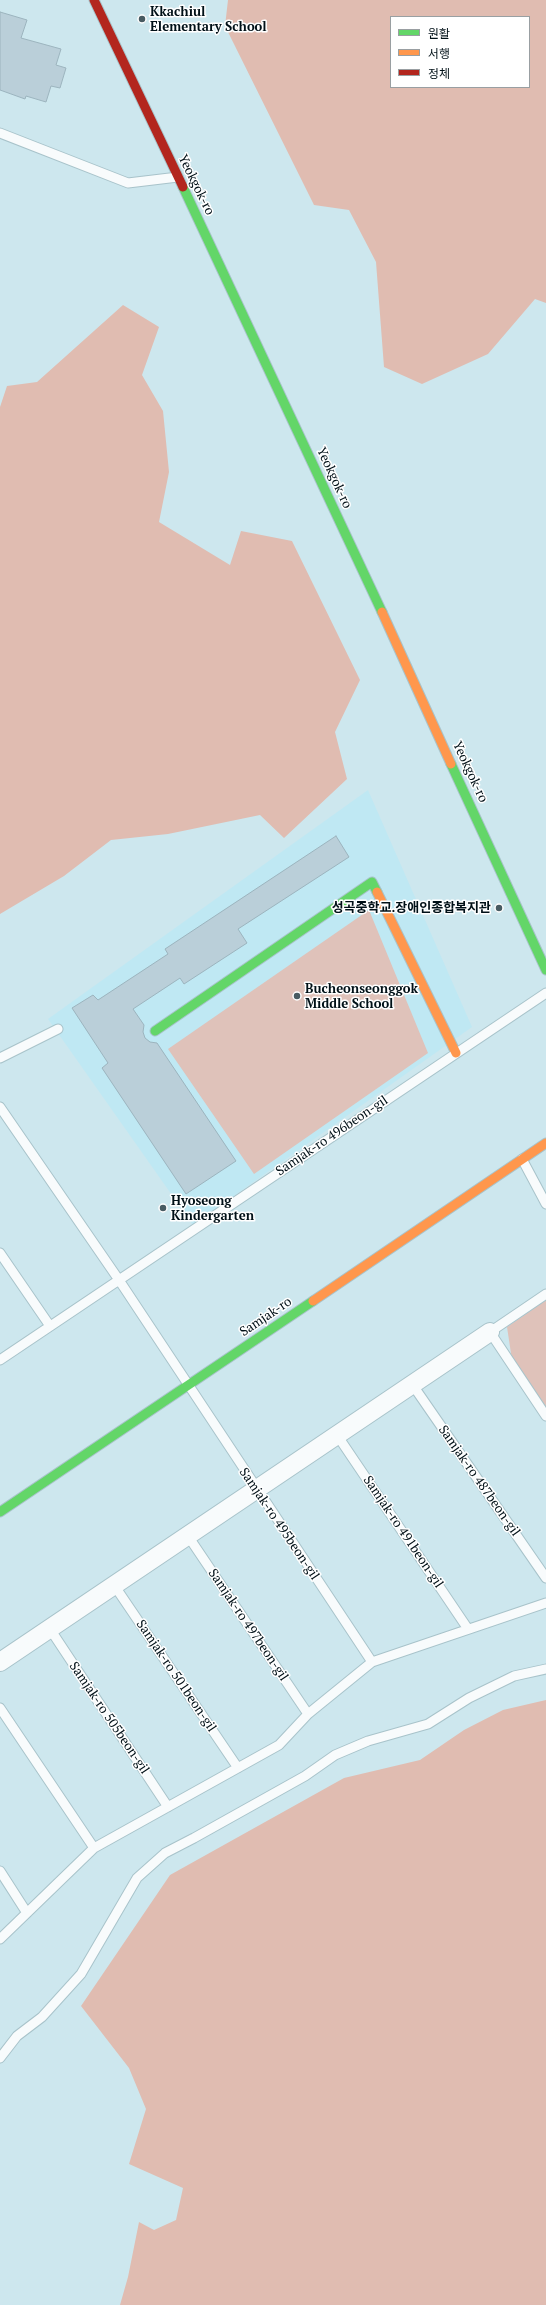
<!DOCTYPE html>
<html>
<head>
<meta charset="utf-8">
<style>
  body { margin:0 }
  #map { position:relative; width:546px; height:2305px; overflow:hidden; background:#cde7ee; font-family:"PT Serif","Noto Sans KR",serif }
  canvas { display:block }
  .legend { position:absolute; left:390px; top:16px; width:140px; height:72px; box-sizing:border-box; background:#fff; border:1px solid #999fa2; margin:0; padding:5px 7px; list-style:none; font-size:12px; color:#001017 }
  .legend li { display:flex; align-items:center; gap:8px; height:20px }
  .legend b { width:20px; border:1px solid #999fa2 }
</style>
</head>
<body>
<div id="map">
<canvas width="546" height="2305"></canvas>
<ul class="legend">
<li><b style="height:5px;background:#63d668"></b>원활</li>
<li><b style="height:5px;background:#ff974d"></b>서행</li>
<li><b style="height:5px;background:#b3261e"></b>정체</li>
</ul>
</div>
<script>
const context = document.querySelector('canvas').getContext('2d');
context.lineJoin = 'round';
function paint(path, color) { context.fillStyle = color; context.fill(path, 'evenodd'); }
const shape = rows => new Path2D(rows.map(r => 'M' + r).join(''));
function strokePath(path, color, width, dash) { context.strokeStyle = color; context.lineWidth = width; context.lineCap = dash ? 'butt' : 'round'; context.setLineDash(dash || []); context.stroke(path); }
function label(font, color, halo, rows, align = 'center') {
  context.font = font + ' "PT Serif","Noto Sans KR",serif'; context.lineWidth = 3; context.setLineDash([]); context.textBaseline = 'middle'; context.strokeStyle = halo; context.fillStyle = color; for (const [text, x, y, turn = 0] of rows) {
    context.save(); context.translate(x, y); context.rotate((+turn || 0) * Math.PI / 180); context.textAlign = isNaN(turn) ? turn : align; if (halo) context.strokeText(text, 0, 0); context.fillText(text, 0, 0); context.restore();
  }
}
const built = shape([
  [368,790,472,1027,193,1225,48,1019]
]);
const green = shape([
  [369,910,428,1053,254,1174,168,1049],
  [546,1300,546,1410,512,1360,507,1327]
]);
const forest = shape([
  [228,0,546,0,546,303,535,299,488,354,422,384,384,367,376,262,349,210,314,205,225,26],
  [391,17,529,17,529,87,391,87],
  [123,305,159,327,142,375,163,411,169,472,159,522,230,565,241,531,292,541,360,680,335,732,347,779,284,838,260,815,168,834,111,840,64,876,0,914,0,407,7,386,37,382],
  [546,1700,546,2305,120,2305,128,2277,139,2222,154,2230,176,2220,183,2188,129,2164,146,2109,129,2068,81,2006,170,1875,344,1778,420,1760,464,1730,503,1710]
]);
const building = shape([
  [0,12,27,20,21,38,61,49,56,65,66,68,60,88,51,86,46,102,26,96,25,99,0,90,0,12],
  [336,836,349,857,238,929,247,943,184,984,180,978,133,1009,144,1025,143,1032,145,1038,150,1042,157,1043,236,1161,186,1194,102,1068,108,1063,72,1008,93,995,98,1000,168,954,165,949,336,836]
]);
const lane = shape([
  [0,133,128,183,178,177],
  [0,1058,58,1029],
  [0,1107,119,1280,372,1662],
  [522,1159,546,1204],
  [0,1253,50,1326],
  [546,1294,490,1332,546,1416],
  [0,1360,546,993],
  [412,1384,546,1578],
  [337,1435,468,1629],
  [188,1536,308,1714],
  [114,1585,238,1768],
  [50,1629,168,1807],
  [0,1708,94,1848],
  [0,1871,27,1913],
  [0,1939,94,1848,279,1745,308,1714,372,1662,546,1603],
  [0,2058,17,2036,42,2017,81,1974,137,1878,165,1853,194,1838,305,1776,335,1755,368,1741,428,1724,469,1698,514,1676,546,1669]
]);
const street = shape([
  [0,1662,490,1332]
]);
const fast = shape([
  [183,187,382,612],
  [451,764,546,970],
  [155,1031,372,882,377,892],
  [0,1512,313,1301]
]);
const slow = shape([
  [382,612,451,764],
  [377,892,456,1053],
  [313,1301,546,1143]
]);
const jam = shape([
  [94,0,183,187]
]);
const markers = [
  [142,19,4,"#485b62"],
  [499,908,4,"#485b62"],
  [297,996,4,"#485b62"],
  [163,1208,4,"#485b62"]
];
const poiNames = [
  ["Kkachiul",150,12],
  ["Elementary School",150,27],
  ["성곡중학교.장애인종합복지관",491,908,"right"],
  ["Bucheonseonggok",305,989],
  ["Middle School",305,1004],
  ["Hyoseong",171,1201],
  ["Kindergarten",171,1216]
];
const streetNames = [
  ["Yeokgok-ro",196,185,64],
  ["Yeokgok-ro",334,478,65],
  ["Yeokgok-ro",470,772,65],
  ["Samjak-ro 496beon-gil",332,1136,-34],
  ["Samjak-ro",266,1317,-34],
  ["Samjak-ro 487beon-gil",479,1481,55],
  ["Samjak-ro 495beon-gil",279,1524,56],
  ["Samjak-ro 491beon-gil",403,1532,56],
  ["Samjak-ro 497beon-gil",248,1625,56],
  ["Samjak-ro 501beon-gil",176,1676,56],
  ["Samjak-ro 505beon-gil",109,1718,56]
];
paint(built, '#bfe8f3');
paint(green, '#dfc2ba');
paint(forest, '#e0bcb1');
paint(building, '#bacfd9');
strokePath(building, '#9cb4be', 1);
strokePath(lane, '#a8c3ca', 11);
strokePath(street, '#a8c3ca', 20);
strokePath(fast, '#a8c3ca', 11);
strokePath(slow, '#a8c3ca', 11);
strokePath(jam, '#a8c3ca', 11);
strokePath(lane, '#f8fbfc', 9);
strokePath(street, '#f8fbfc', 18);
strokePath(fast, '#63d668', 9);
strokePath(slow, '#ff974d', 9);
strokePath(jam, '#b3261e', 9);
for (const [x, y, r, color] of markers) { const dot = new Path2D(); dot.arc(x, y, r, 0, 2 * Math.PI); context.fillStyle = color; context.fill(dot); strokePath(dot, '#fff', 1.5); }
label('bold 13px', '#001017', '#fff', poiNames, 'left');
label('13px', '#001017', '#fff', streetNames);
</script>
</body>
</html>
